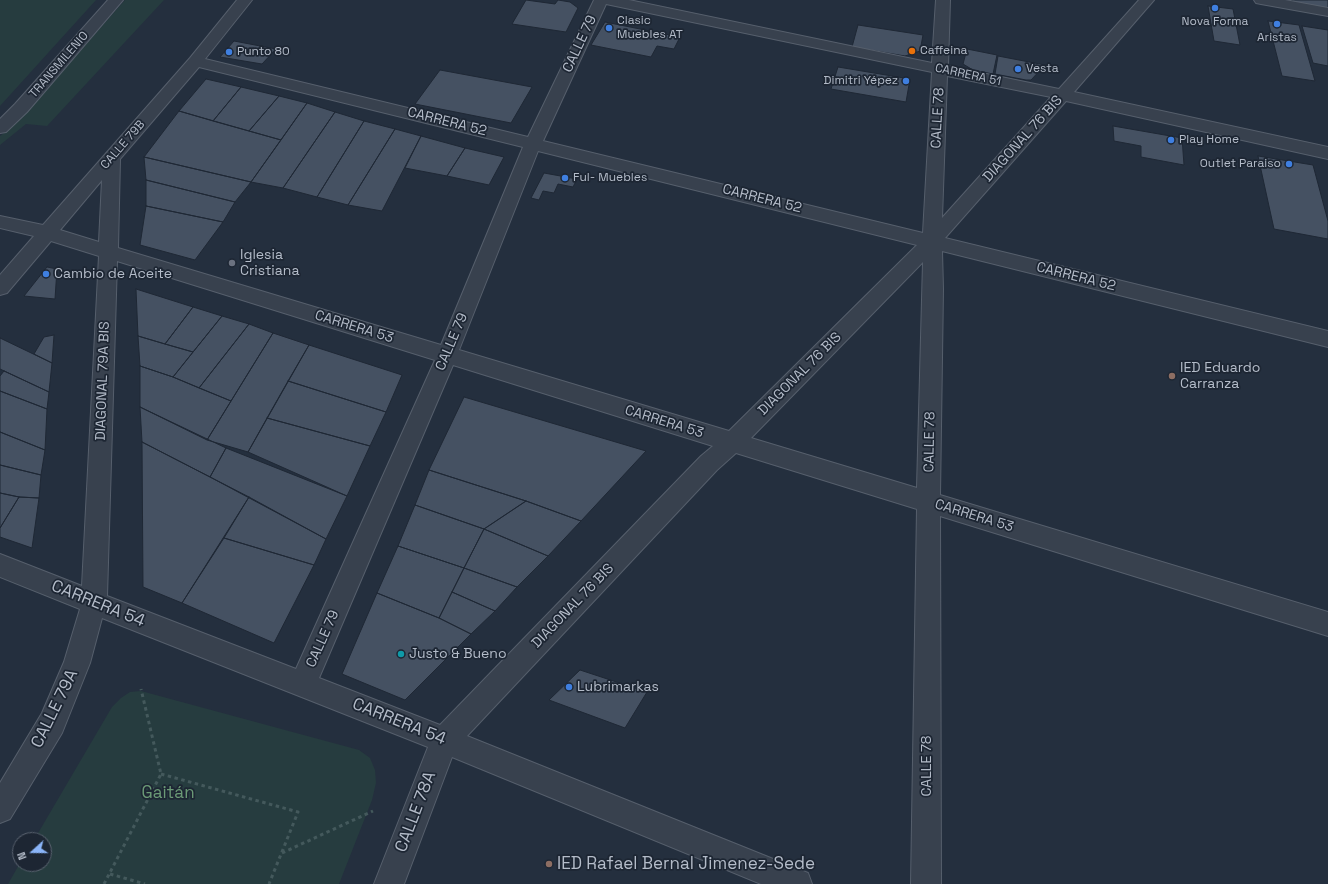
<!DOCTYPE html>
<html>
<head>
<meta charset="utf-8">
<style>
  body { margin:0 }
  #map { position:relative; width:1328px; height:884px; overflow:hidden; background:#242f3e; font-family:"Space Grotesk",sans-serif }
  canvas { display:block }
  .north { position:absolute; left:12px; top:832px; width:40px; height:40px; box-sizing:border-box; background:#1d2633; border:1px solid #59626f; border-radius:50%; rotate:249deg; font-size:11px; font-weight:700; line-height:16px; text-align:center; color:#b4bcc9 }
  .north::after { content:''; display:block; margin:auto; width:14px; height:18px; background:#8ab4f8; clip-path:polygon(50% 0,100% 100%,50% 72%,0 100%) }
</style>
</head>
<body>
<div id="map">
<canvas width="1328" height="884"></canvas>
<div class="north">N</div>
</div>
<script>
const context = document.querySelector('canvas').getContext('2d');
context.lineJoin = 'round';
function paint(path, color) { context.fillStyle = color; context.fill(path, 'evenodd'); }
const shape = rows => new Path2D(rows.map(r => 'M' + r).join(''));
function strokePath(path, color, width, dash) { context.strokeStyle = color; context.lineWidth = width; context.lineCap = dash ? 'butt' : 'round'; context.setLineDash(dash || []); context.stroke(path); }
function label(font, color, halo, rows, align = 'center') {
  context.font = font + ' "Space Grotesk",sans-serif'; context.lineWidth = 3.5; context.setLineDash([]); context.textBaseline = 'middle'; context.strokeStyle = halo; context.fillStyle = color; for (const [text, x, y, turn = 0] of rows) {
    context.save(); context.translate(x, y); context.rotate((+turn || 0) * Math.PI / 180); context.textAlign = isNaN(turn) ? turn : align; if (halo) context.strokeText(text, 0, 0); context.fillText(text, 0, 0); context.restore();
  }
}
const green = shape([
  [0,0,96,0,0,106],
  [125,0,164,0,47,126,26,124,0,145,0,136,13,126],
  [141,691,359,750,370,758,375,770,376,783,372,800,339,884,8,884,20,863,44,864,44,840,34,840,112,707,121,698,130,692]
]);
const building = shape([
  [526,0,555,4,558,0,570,2,578,8,566,32,512,24,526,0],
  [1292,0,1328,0,1328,9,1293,3,1292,0],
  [1208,6,1233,9,1240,45,1214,41,1208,6],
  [1268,21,1299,25,1315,81,1282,76,1268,21],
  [605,22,680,37,674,49,657,46,651,57,591,45,605,22],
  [858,25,923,35,920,51,905,56,852,47,858,25],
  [1302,26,1328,30,1328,66,1313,63,1302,26],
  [234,41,276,49,262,64,220,57,234,41],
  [967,49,997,55,993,74,973,70,963,64,967,49],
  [998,56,1045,65,1031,80,1026,80,995,74,998,56],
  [838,67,910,79,906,102,831,89,838,67],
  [440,70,532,87,511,123,415,104,440,70],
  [206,79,241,87,213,121,179,111,206,79],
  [241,87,279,96,249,131,213,121,241,87],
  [279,96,307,103,281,140,249,131,279,96],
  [307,103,335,112,283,188,251,182,307,103],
  [179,111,249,131,281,140,251,182,144,157,179,111],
  [335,112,364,121,317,197,283,188,335,112],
  [364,121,395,129,348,205,317,197,364,121],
  [1113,126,1182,138,1184,165,1141,157,1141,146,1114,141,1113,126],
  [395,129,421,136,382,211,348,205,395,129],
  [421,136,465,148,447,176,405,168,421,136],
  [465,148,504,157,489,185,447,176,465,148],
  [1258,156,1313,165,1328,221,1328,239,1274,229,1258,156],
  [144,157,251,182,235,202,146,180,144,157],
  [544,173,577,179,573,187,558,184,554,193,543,191,539,200,531,198,544,173],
  [146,180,235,202,223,222,146,206,146,180],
  [146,206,223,222,195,260,140,245,146,206],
  [47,267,57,269,55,299,24,296,47,267],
  [136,289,193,307,165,344,138,336,136,289],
  [193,307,222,316,193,352,165,344,193,307],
  [222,316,249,324,199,388,173,377,222,316],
  [249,324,273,333,231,401,199,388,249,324],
  [273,333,309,345,248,452,207,440,273,333],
  [54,335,52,363,34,354,44,337,54,335],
  [138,336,165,344,193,352,173,377,140,366,138,336],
  [0,338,52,363,49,392,0,369,0,338],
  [309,345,402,375,386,412,288,381,309,345],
  [140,366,173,377,231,401,207,440,140,407,140,366],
  [4,371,49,392,47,409,0,391,0,376,4,371],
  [288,381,386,412,370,446,267,418,288,381],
  [0,391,47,409,45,450,0,432,0,391],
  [464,397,646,451,581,521,526,501,429,470,464,397],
  [140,407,226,448,210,477,142,442,140,407],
  [267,418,370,446,347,496,248,452,267,418],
  [0,432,45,450,41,475,0,465,0,432],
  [142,442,249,497,182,603,143,587,142,442],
  [226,448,347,496,326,539,210,477,226,448],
  [0,465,41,475,39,498,19,497,0,493,0,465],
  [429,470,526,501,484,529,415,505,429,470],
  [0,493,19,497,0,528,0,493],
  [19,497,39,498,32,548,0,537,0,528,19,497],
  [249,497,326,539,314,565,224,538,249,497],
  [526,501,581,521,548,556,484,529,526,501],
  [415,505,484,529,464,568,398,546,415,505],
  [484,529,548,556,517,587,464,568,484,529],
  [224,538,314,565,274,643,182,603,224,538],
  [398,546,464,568,439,618,377,593,398,546],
  [464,568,517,587,495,611,452,592,464,568],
  [452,592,495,611,471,634,439,618,452,592],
  [377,593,439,618,471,634,405,700,342,674,377,593],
  [580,670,647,692,625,728,549,700,580,670]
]);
const path = shape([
  [161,774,298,812,269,884],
  [282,853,373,811],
  [110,874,145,884],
  [104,884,161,774,141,689]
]);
const minor = shape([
  [108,0,123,0,27,112,6,132,0,133,0,119,15,104,108,0],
  [237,0,252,0,205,59,528,137,594,0,629,0,932,63,936,0,950,0,948,66,1059,89,1139,0,1154,0,1074,92,1328,147,1328,159,1066,101,945,238,1328,331,1328,347,942,251,943,289,940,495,1328,612,1328,636,940,516,941,884,911,884,917,509,736,453,717,470,467,736,808,873,812,884,761,884,452,757,404,884,374,884,428,747,102,618,90,663,62,733,10,819,0,823,0,783,42,713,64,662,80,609,0,577,0,554,82,586,99,256,51,241,7,293,0,295,0,275,34,236,0,228,0,216,43,225,190,58,237,0],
  [606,4,932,72,923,233,543,141,606,4],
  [199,67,523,147,441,345,118,248,120,159,199,67],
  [947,76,1051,97,942,218,947,76],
  [538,151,917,245,729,431,459,350,538,151],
  [102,180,99,242,60,230,102,180],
  [117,261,435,360,296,669,107,596,117,261],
  [923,262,917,488,751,438,923,262],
  [453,365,713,446,701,456,440,725,319,678,453,365],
  [1254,0,1285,0,1328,8,1328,16,1261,4,1256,3,1254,0]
]);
const markers = [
  [1215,8,4,"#3f7fe0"],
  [1277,24,4,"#3f7fe0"],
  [609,28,4,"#3f7fe0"],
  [912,51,4,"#e8710a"],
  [229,52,4,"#3f7fe0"],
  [1018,69,4,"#3f7fe0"],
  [906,81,4,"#3f7fe0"],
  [1171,140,4,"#3f7fe0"],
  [1289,164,4,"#3f7fe0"],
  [565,178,4,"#3f7fe0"],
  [232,263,4,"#6b7280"],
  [46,274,4,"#3f7fe0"],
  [1172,376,4,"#8d6e63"],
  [401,654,4,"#0f9aa8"],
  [569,687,4,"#3f7fe0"],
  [549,864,4,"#8d6e63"]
];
const farPoinames = [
  ["Clasic",617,21],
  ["Muebles AT",617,35],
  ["Nova Forma",1215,22,"center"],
  ["Aristas",1277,38,"center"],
  ["Caffeina",920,51],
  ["Punto 80",237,52],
  ["Vesta",1026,69],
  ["Dimitri Yépez",898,81,"right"],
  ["Play Home",1179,140],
  ["Outlet Paraiso",1281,164,"right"],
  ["Ful- Muebles",573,178]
];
const farStreetnames = [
  ["TRANSMILENIO",59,65,-49],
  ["CARRERA 51",968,75,12],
  ["CALLE 79B",123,145,-49]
];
const streetNames = [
  ["CALLE 79",580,44,-65],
  ["CALLE 78",938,118,-87],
  ["CARRERA 52",447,122,14],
  ["DIAGONAL 76 BIS",1023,139,-48],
  ["CARRERA 52",762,199,14],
  ["CARRERA 52",1076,277,14],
  ["CARRERA 53",354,327,17],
  ["CALLE 79",452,342,-67],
  ["DIAGONAL 76 BIS",800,374,-45],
  ["DIAGONAL 79A BIS",103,381,-88],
  ["CARRERA 53",664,422,17],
  ["CALLE 78",930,442,-89],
  ["CARRERA 53",974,516,17],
  ["DIAGONAL 76 BIS",573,606,-46],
  ["CALLE 79",323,639,-66],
  ["CALLE 78",927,766,-90]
];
const poiNames = [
  ["Iglesia",240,255],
  ["Cristiana",240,271],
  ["Cambio de Aceite",54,274],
  ["IED Eduardo",1180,368],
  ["Carranza",1180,384],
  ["Justo & Bueno",409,654],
  ["Lubrimarkas",577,687]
];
const nearStreetnames = [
  ["CARRERA 54",98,604,22],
  ["CALLE 79A",55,709,-64],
  ["CARRERA 54",399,722,22],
  ["CALLE 78A",416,812,-69]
];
const nearParknames = [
  ["Gaitán",168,793]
];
const nearPoinames = [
  ["IED Rafael Bernal Jimenez-Sede",557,864]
];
paint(green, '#263c3f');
paint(building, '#455162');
strokePath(building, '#1f2835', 1);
strokePath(minor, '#565f6c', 2);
strokePath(path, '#44595c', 3, [3.5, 3.5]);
paint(minor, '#38414e');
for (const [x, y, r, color] of markers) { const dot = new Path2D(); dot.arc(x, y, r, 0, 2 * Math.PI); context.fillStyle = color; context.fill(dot); strokePath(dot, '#1d2633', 1.5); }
label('12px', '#b4bcc9', '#1d2633', farPoinames, 'left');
label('12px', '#b4bcc9', '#1d2633', farStreetnames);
label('14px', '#b4bcc9', '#1d2633', streetNames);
label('14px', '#b4bcc9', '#1d2633', poiNames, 'left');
label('17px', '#b4bcc9', '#1d2633', nearStreetnames);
label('17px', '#6b9a76', '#1d2633', nearParknames);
label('17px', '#b4bcc9', '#1d2633', nearPoinames, 'left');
</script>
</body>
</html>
